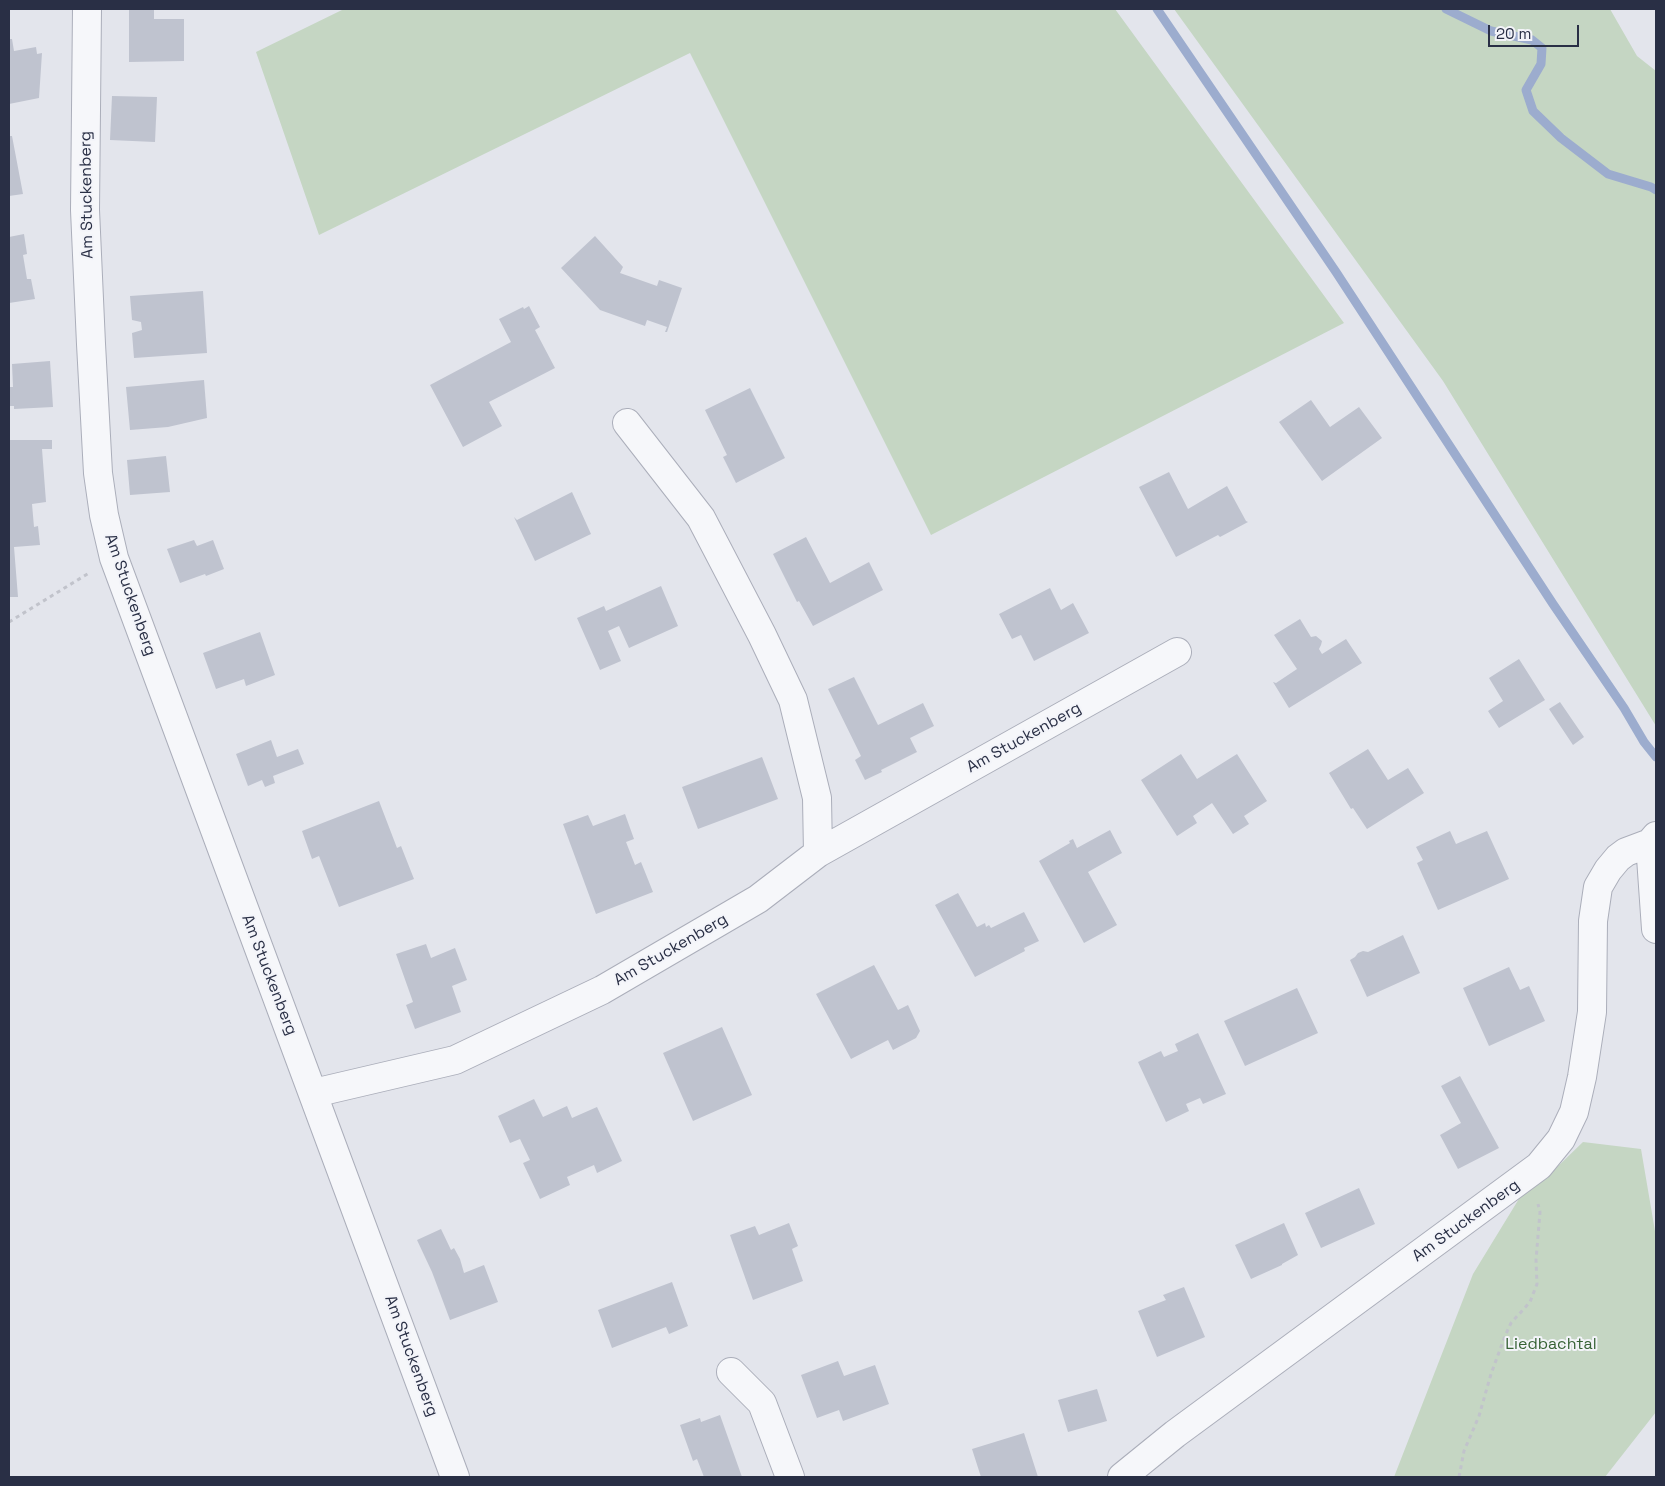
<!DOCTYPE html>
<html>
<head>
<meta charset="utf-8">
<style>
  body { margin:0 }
  #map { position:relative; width:1665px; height:1486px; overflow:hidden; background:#e3e5ec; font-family:"Space Grotesk",sans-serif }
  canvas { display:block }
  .frame { position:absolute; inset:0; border:10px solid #292f45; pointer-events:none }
  .scale { position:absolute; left:1488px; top:25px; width:91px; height:22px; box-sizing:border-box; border:2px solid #292f45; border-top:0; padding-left:6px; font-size:15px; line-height:18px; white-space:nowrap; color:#292f45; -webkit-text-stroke:4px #f3f4f9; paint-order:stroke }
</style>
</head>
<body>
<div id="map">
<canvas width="1665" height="1486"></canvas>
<div class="frame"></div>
<div class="scale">20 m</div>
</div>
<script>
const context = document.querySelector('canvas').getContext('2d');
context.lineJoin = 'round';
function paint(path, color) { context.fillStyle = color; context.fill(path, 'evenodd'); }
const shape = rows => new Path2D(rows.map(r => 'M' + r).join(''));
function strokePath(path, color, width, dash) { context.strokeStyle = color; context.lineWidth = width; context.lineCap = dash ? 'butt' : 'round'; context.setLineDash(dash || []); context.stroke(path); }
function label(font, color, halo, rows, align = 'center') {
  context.font = font + ' "Space Grotesk",sans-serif'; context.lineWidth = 4; context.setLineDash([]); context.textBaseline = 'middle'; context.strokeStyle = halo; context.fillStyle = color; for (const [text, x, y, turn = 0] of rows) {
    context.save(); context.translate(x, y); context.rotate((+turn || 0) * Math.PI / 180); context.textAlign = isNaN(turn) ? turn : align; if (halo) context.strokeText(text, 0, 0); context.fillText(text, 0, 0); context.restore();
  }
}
const green = shape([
  [344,9,1115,9,1344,323,931,535,690,53,319,235,256,52],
  [1174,9,1610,9,1637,56,1656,71,1656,726,1443,381],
  [1583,1142,1641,1149,1656,1237,1656,1412,1605,1477,1394,1477,1473,1274,1539,1166,1553,1171]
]);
const stream = shape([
  [1157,9,1336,272,1553,604,1624,708,1644,742,1656,757],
  [1446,9,1491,31,1532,40,1542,48,1541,64,1526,90,1533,111,1561,138,1608,174,1651,187,1656,190]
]);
const building = shape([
  [129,9,154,9,154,19,184,19,184,61,129,62],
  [9,39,12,39,14,51,36,47,37,54,42,53,39,98,9,104],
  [112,96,157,97,155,142,110,140],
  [9,136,12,136,23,194,9,196],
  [24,234,27,254,23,255,27,279,31,279,35,299,9,303,9,237],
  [595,236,623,267,620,273,657,286,659,280,682,288,667,332,665,332,667,327,647,320,645,326,600,310,561,268],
  [203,291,207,353,134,358,132,333,142,330,141,322,132,320,130,296],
  [529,306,540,327,535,330,555,368,489,402,502,426,463,447,430,385,511,342,499,319,523,307,524,309],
  [50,361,53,407,14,409,14,406,9,406,9,387,13,387,12,364],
  [204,380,207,418,168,427,130,430,126,387],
  [750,388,785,458,736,483,723,457,727,455,705,410],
  [1311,400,1330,427,1359,407,1382,438,1322,481,1279,422],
  [9,440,52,440,52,449,42,449,46,502,32,504,34,527,38,526,40,545,14,547,18,597,9,597],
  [166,456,170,492,130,495,127,460],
  [1169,472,1188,509,1227,486,1246,521,1248,522,1220,537,1218,535,1176,557,1139,487],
  [572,492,591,534,535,561,514,517,517,520],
  [806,537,830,583,869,562,883,590,813,626,799,601,797,602,773,554],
  [194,540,197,546,213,540,224,569,206,576,205,574,180,583,167,549],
  [661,586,678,626,629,648,619,626,608,631,621,661,600,670,577,618,604,606,606,611],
  [1050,588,1061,610,1073,603,1089,633,1034,661,1021,635,1012,639,999,614],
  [1300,619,1311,637,1316,636,1322,641,1321,645,1319,649,1322,654,1346,639,1362,663,1289,708,1273,682,1276,683,1297,669,1274,635],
  [260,632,275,675,246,686,244,679,216,689,203,653],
  [1519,659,1545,700,1499,728,1488,711,1503,701,1489,678],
  [854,677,878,725,923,703,934,726,910,738,917,752,881,770,882,772,865,780,855,760,861,756,828,689],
  [1560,702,1584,737,1573,745,1549,709],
  [271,740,277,757,298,749,304,764,273,776,275,783,265,787,262,780,248,786,236,754],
  [1368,749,1388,780,1408,768,1424,793,1367,829,1353,808,1351,809,1329,773],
  [1181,754,1197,779,1237,754,1267,801,1244,816,1249,824,1233,834,1212,803,1193,816,1197,823,1177,836,1141,780],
  [762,757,778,799,698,829,682,787],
  [379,801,397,848,401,846,414,879,339,907,319,856,312,859,302,831],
  [625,814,634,839,626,842,635,865,641,862,653,892,596,914,563,824,588,815,593,826],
  [1110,830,1122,853,1088,872,1117,925,1084,943,1039,861,1070,843,1069,841,1073,839,1077,848],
  [1450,831,1456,844,1487,831,1509,879,1438,910,1417,863,1423,860,1416,847],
  [958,893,977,927,985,923,986,927,989,925,991,928,1024,912,1039,941,1024,948,1025,951,975,977,935,905],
  [1403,935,1420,973,1367,997,1350,960,1355,957,1358,953,1363,951,1368,952],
  [426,944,431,958,455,948,467,980,452,986,461,1012,415,1029,406,1005,413,1002,396,954],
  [874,965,898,1010,908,1005,920,1031,916,1038,893,1050,888,1040,851,1059,816,994],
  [1509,967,1520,990,1529,986,1545,1021,1489,1046,1463,988],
  [1297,988,1318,1033,1245,1066,1224,1021],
  [722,1027,752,1095,693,1121,663,1053],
  [1198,1033,1226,1094,1203,1104,1200,1098,1186,1104,1189,1111,1166,1122,1138,1062,1161,1051,1164,1057,1178,1051,1175,1044],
  [1460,1076,1499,1148,1458,1169,1440,1135,1461,1123,1441,1086],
  [534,1099,543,1117,567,1106,572,1118,597,1107,622,1161,597,1173,594,1165,567,1177,570,1185,540,1199,523,1163,530,1160,520,1139,510,1143,498,1116],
  [1359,1188,1375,1224,1321,1248,1305,1213],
  [789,1223,798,1246,792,1249,803,1281,753,1300,730,1235,755,1226,759,1235],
  [1284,1223,1298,1255,1282,1264,1282,1265,1251,1279,1235,1245],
  [441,1229,451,1250,454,1248,460,1259,464,1273,484,1265,498,1302,450,1320,432,1272,417,1240],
  [672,1282,688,1326,669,1334,666,1327,612,1348,598,1310],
  [1184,1287,1205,1337,1157,1357,1138,1311,1166,1300,1163,1295],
  [838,1361,844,1376,875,1365,889,1404,843,1421,839,1410,817,1418,801,1375],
  [1097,1389,1107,1421,1068,1432,1058,1400],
  [720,1415,742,1477,704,1477,697,1459,693,1461,680,1425,700,1418,701,1422],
  [1024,1433,1038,1477,981,1477,972,1449]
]);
const path = shape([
  [9,622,89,573],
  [1459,1477,1464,1451,1479,1416,1491,1374,1505,1336,1511,1323,1530,1302,1537,1284,1536,1260,1540,1212,1538,1204]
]);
const street = shape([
  [87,9,85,210,91,344,98,473,104,515,114,558,455,1477],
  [1650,843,1656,929],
  [818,853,1177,652],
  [314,1093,455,1060,602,990,758,899,818,853,817,798,793,700,762,635,701,518,627,423],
  [731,1372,762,1403,790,1477],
  [1122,1477,1175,1434,1539,1166,1561,1139,1574,1112,1582,1077,1592,1012,1593,921,1598,887,1608,870,1618,858,1626,852,1650,843,1656,836]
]);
const streetNames = [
  ["Am Stuckenberg",87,195,-91],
  ["Am Stuckenberg",130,595,71],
  ["Am Stuckenberg",1024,738,-29],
  ["Am Stuckenberg",671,950,-30],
  ["Am Stuckenberg",269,975,69],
  ["Am Stuckenberg",1466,1221,-36],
  ["Am Stuckenberg",411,1356,70]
];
const parkNames = [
  ["Liedbachtal",1551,1345]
];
paint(green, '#c5d6c3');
strokePath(stream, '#9cacce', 9);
paint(building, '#bfc3cf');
strokePath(street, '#abaeba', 30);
strokePath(path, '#c1c3cb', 3, [4, 4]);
strokePath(street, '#f6f7fa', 28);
label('16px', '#292f45', '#f3f4f9', streetNames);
label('16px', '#376235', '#f3f4f9', parkNames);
</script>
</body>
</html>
